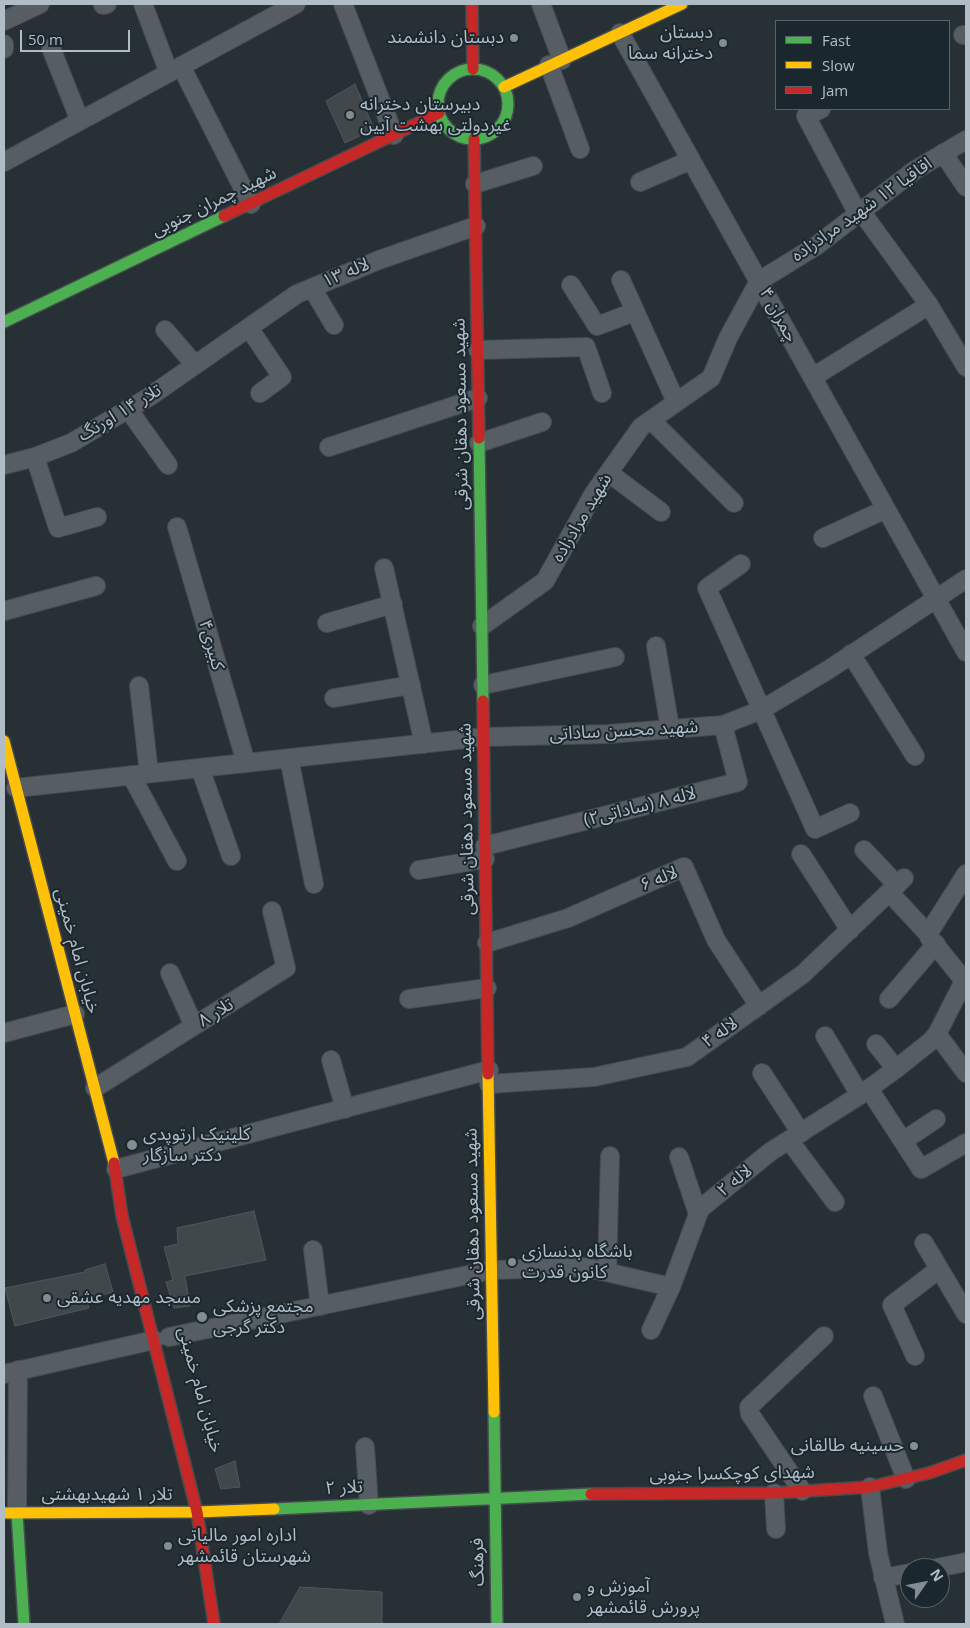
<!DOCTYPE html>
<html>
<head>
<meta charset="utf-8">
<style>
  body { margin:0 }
  #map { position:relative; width:970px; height:1628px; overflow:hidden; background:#273034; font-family:"Open Sans",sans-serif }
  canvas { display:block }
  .frame { position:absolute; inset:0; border:5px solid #b1bdc6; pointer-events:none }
  .legend { position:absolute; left:775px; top:20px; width:175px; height:90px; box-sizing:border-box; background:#1b272e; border:1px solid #57636b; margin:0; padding:6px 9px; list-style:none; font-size:15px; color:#b1bdc6 }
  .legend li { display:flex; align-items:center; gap:10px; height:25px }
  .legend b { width:25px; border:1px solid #57636b }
  .north { position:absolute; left:900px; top:1558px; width:50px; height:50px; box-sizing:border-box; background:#1b272e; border:1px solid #57636b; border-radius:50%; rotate:57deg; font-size:14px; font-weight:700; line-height:20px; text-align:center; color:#b1bdc6 }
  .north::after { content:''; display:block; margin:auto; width:18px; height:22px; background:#818c93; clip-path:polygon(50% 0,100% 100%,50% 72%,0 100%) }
  .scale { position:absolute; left:20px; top:30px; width:110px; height:22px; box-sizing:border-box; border:2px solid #b1bdc6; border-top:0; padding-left:6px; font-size:15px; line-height:18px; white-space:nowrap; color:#b1bdc6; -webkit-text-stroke:4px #1b272e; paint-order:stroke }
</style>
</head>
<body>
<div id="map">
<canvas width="970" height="1628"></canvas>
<div class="frame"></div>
<ul class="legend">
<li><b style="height:6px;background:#4caf50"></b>Fast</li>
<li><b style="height:6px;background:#ffc107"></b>Slow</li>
<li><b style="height:6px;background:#c62828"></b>Jam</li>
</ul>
<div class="north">N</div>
<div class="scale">50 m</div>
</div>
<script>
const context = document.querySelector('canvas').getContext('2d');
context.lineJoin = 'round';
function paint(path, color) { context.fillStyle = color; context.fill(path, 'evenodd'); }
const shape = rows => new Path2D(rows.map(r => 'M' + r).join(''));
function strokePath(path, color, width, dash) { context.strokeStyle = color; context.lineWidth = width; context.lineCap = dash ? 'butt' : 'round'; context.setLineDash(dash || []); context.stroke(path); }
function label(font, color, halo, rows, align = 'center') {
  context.font = font + ' "Open Sans","Noto Sans Arabic",sans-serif'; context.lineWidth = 4; context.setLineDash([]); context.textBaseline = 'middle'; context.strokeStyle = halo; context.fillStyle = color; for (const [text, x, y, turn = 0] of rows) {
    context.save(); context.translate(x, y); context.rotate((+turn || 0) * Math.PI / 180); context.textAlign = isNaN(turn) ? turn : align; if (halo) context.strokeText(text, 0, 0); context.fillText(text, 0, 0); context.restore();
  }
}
const building = shape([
  [355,84,374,129,345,143,326,101,355,84],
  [254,1211,266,1260,185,1276,190,1306,174,1308,166,1282,173,1280,164,1247,178,1244,177,1228,254,1211],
  [105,1264,113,1292,87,1299,89,1308,15,1326,5,1288,85,1272,85,1270,105,1264],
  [235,1461,240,1487,221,1489,215,1469,235,1461],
  [300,1587,382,1592,382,1624,279,1624,300,1587]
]);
const street = shape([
  [143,4,169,73],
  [343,4,394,135],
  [541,4,562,60],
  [103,5,107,4],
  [4,21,40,4],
  [620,33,966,652],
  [963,35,966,35],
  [4,44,4,49],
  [51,48,80,121],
  [549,65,580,149],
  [181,66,251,204],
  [821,109,806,116,858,214],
  [943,153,966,187],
  [4,162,296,4],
  [640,182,691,160],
  [475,184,533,166],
  [861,211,929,305,966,367],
  [621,280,676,402],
  [571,285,597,326,634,312],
  [312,288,334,325],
  [249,328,282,377,260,393],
  [165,330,195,365],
  [478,350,586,347,602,393],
  [813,377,929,305],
  [128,409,168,465],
  [651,420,734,503],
  [479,443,542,422],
  [329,447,478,398],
  [35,457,58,528,97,517],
  [4,465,35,457,71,443,149,397,297,294,379,260,476,226],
  [609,473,661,512],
  [177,527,246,763],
  [823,538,886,509],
  [741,564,707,588,815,829,850,813],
  [384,568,424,744],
  [4,611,96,586],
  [327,623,393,604],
  [482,626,545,581,594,493,641,427,711,378,728,338,759,281,816,246,915,170,966,140],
  [656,646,670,728],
  [851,654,915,756],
  [483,685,615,657],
  [139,686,149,773],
  [334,698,411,685],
  [289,758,314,884],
  [200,768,231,856],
  [131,775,177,861],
  [16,788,484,737,608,734,723,725,761,710,828,670,966,579],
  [485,846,738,782,723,725],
  [864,850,897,885],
  [801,854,850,930],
  [419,870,485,859],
  [890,893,928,934,966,874],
  [929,937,966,983],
  [487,943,568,918,684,867,716,940,759,1006],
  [170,973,194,1026],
  [409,999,487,988],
  [889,999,936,944],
  [4,1033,75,1014],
  [937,1034,966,1073],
  [825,1036,860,1095],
  [876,1044,896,1069],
  [331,1060,345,1109],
  [762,1073,801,1133],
  [489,1084,594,1077,687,1057,803,974,904,878],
  [95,1088,286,968,272,911],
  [869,1089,921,1169,966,1143],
  [789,1140,835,1202],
  [903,1141,936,1119],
  [679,1157,698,1214],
  [116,1169,489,1070],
  [924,1243,966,1314],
  [313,1250,320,1306],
  [607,1272,610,1156],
  [651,1330,671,1287,700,1209,770,1152,860,1095,896,1069,931,1041,937,1034,964,981],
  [169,1337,492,1270,584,1267,671,1287],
  [915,1356,892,1305,939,1269],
  [4,1374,154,1340],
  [873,1396,906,1479],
  [365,1447,369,1505],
  [870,1487,878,1553,895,1624],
  [802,1491,750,1414,749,1407,824,1336],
  [774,1493,776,1529],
  [17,1513,18,1370],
  [937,1568,966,1562],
  [883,1578,910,1573]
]);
const fast = shape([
  '438 104a35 35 0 1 1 70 0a35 35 0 1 1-70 0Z',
  [4,322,224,216],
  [479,438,483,701],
  [494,1412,497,1624],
  [274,1509,591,1494],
  [17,1513,24,1624]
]);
const slow = shape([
  [504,87,682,4],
  [4,741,114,1163],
  [488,1074,494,1412],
  [4,1513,197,1512,274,1509]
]);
const jam = shape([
  [472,4,473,69],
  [474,139,479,438],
  [224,216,439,113],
  [483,701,488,1074],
  [114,1163,122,1216,197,1512,214,1624],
  [591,1494,774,1493,870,1487,929,1473,966,1460]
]);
const markers = [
  [514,38,5,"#818c93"],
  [723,43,5,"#818c93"],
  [350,115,5,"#818c93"],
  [132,1145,6,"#818c93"],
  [512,1262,5,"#818c93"],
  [47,1298,5,"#818c93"],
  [202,1317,6,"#818c93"],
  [914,1446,5,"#818c93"],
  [168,1546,5,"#818c93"],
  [577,1597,5,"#818c93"]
];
const poiNames = [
  ["دبستان",713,33,"right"],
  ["دخترانه سما",713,54,"right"],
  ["دبستان دانشمند",504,38,"right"],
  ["دبیرستان دخترانه",360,105],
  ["غیردولتی بهشت آیین",360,126],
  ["کلینیک ارتوپدی",143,1135],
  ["دکتر سازگار",143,1156],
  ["باشگاه بدنسازی",522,1252],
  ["کانون قدرت",522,1273],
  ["مسجد مهدیه عشقی",57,1298],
  ["مجتمع پزشکی",213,1307],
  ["دکتر گرجی",213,1328],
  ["حسینیه طالقانی",904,1446,"right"],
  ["اداره امور مالیاتی",178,1536],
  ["شهرستان قائمشهر",178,1557],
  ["آموزش و",587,1587],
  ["پرورش قائمشهر",587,1608]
];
const streetNames = [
  ["شهید چمران جنوبی",214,202,-26],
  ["اقاقیا ۱۲ شهید مرادزاده",862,210,-35],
  ["لاله ۱۳",346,273,-23],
  ["چمران ۴",778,315,61],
  ["تلار ۱۴ اورنگ",120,413,-31],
  ["شهید مسعود دهقان شرقی",461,414,-91],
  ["شهید مرادزاده",582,518,-59],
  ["کبیری۴",211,645,74],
  ["شهید محسن ساداتی",624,731,-3],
  ["لاله ۸ (ساداتی۲)",640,807,-14],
  ["شهید مسعود دهقان شرقی",467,819,-91],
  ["لاله ۶",659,879,-22],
  ["خیابان امام خمینی",77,951,75],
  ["تلار ۸",216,1013,-32],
  ["لاله ۴",720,1033,-35],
  ["لاله ۲",735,1181,-39],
  ["شهید مسعود دهقان شرقی",473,1224,-91],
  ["خیابان امام خمینی",200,1390,75],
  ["شهدای کوچکسرا جنوبی",732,1474,-1],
  ["تلار ۲",344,1488,-3],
  ["تلار ۱ شهیدبهشتی",107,1495],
  ["فرهنگ",478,1562,-91]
];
paint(building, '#41484c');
strokePath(building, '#4f575c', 1);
strokePath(street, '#454b4f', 20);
strokePath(fast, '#454b4f', 14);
strokePath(slow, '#454b4f', 14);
strokePath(jam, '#454b4f', 14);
strokePath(street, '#575e63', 18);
strokePath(fast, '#4caf50', 11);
strokePath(slow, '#ffc107', 11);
strokePath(jam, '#c62828', 11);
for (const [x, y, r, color] of markers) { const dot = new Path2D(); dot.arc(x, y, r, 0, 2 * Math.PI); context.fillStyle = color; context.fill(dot); strokePath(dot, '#1b272e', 2); }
label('18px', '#b1bdc6', '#1b272e', poiNames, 'left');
label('18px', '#b1bdc6', '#1b272e', streetNames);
</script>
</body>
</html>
